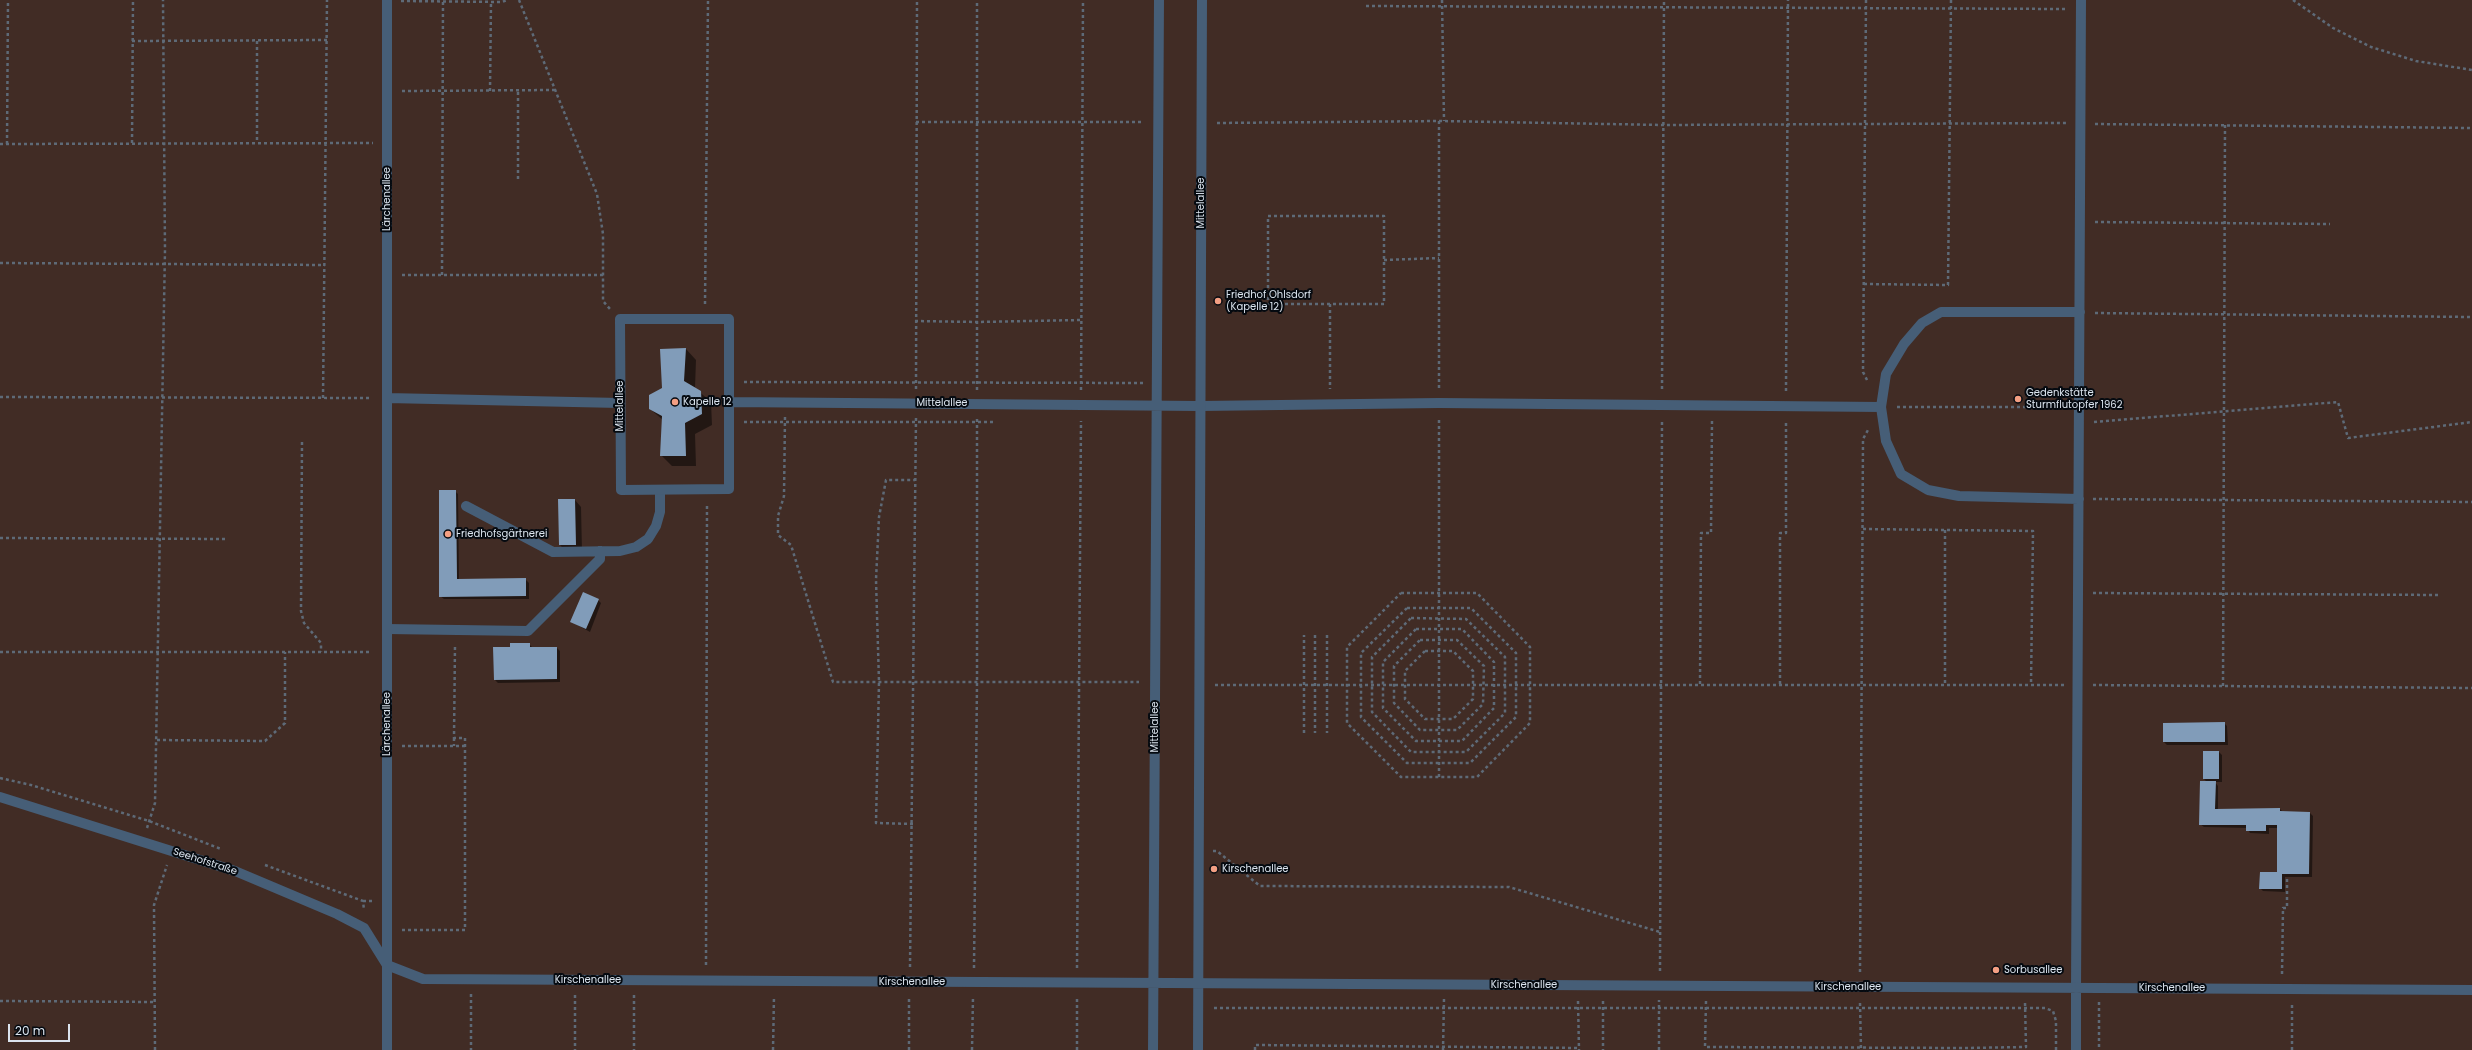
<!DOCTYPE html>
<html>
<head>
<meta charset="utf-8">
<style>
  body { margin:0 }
  #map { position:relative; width:2472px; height:1050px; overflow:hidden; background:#13212f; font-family:Poppins,sans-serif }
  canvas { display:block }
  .scale { position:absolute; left:8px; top:1024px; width:62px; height:18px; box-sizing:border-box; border:2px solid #dbe4ee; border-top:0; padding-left:5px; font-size:12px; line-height:14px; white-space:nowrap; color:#dbe4ee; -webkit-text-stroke:3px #050a10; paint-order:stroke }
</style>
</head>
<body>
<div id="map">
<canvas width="2472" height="1050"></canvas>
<div class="scale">20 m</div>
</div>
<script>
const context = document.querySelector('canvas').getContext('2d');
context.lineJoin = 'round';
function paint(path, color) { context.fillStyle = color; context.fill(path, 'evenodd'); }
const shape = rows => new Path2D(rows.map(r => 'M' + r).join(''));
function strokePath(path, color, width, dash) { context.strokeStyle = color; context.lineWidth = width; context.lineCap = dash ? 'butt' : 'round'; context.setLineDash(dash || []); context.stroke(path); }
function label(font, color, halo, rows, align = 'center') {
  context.font = font + ' Poppins,sans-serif'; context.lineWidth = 4; context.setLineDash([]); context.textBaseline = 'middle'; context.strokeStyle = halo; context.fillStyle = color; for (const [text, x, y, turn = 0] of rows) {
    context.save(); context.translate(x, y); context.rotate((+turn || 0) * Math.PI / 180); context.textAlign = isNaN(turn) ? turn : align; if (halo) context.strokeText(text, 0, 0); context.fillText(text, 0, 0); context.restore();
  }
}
const green = shape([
  [0,0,2472,0,2472,1050,0,1050]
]);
const shadow = shape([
  [686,349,696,360,695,388,711,402,712,425,695,434,696,466,672,466,661,455,663,420,650,409],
  [455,491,458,494,459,580,525,579,529,583,529,599,444,599,440,596],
  [575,500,581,507,582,551,566,551,560,545],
  [598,600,601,603,590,632,572,622],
  [529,644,532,647,557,648,560,651,560,682,498,683,495,680,511,648],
  [2224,723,2227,726,2228,745,2167,745,2164,742,2164,724],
  [2204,752,2219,752,2222,755,2222,782,2215,782,2218,786,2218,810,2280,809,2283,812,2310,813,2313,816,2312,877,2285,877,2285,892,2263,891,2260,888,2278,873,2278,828,2269,828,2269,834,2250,833,2247,828,2204,827,2200,824,2207,782,2204,779]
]);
const building = shape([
  [686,348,684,381,701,391,702,414,685,423,686,456,660,456,662,416,649,409,649,395,662,388,660,349],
  [439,490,456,490,457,579,526,578,526,596,439,597],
  [558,499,575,499,576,545,559,545],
  [583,592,599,599,586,629,570,622],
  [510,643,530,643,530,647,557,647,557,679,494,680,493,647,510,647],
  [2225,722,2225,742,2163,742,2163,723],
  [2203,751,2219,751,2219,779,2203,779],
  [2200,781,2216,781,2215,809,2280,808,2280,811,2310,812,2309,874,2282,874,2282,889,2259,889,2260,872,2277,872,2277,825,2266,825,2266,831,2246,831,2246,825,2199,825]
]);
const path = shape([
  [519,0,597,194,603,234,603,301,610,309],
  [1442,0,1444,121],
  [1866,0,1863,372,1868,382],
  [2293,0,2333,28,2371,47,2416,61,2472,70],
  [401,1,502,2,507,0],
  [1366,6,2066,9],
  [132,41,327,40],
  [257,41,257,143],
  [402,91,555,90],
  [490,91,491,2],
  [916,122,1143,122],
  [1217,123,1439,121,1663,125,2066,123],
  [2095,124,2472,128],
  [132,143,133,0],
  [0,144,373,143],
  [7,144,8,0],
  [518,179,518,90],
  [2095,222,2330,224],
  [1384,260,1439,258],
  [0,263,325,265],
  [402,275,603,275],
  [442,275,443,0],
  [1864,284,1948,285,1951,0],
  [705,304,708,0],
  [1330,304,1268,304,1268,216,1384,216,1384,304,1330,304,1330,389],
  [2095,313,2472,317],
  [915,321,977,322,1081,320],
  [744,382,1143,383],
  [1439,388,1439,121],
  [916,389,917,0],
  [1662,389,1664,0],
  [977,390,977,0],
  [1081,390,1083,0],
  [1786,391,1788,0],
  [0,397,371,398],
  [323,398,327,0],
  [1897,407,2046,407],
  [785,417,784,496,778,516,778,535,791,545,833,682,1139,682],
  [744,422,995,422],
  [2094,422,2338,402,2348,438,2472,422],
  [302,442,301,611,304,623,321,643,321,652],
  [2093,499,2472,502],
  [1863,529,2033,531,2031,685],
  [1945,530,1945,685],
  [0,538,227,539],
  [1401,593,1477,593,1530,647,1530,723,1477,777,1401,777,1347,723,1347,647,1401,593],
  [2093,593,2439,595],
  [1407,608,1471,608,1516,653,1516,717,1470,763,1407,763,1361,717,1361,653,1407,608],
  [1411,618,1466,619,1505,657,1505,713,1466,752,1411,752,1372,712,1372,657,1411,618],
  [1416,629,1462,629,1494,662,1494,708,1462,741,1416,741,1383,708,1383,662,1416,629],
  [1315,635,1315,733],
  [1327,635,1327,733],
  [1420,640,1457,640,1484,666,1483,704,1457,730,1420,730,1394,703,1394,666,1420,640],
  [1425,651,1453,651,1473,671,1473,699,1453,719,1425,719,1405,699,1405,671,1425,651],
  [0,652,372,652],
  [1700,684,1701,533,1711,533,1712,421],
  [1780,684,1780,533,1786,533,1786,420],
  [1215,685,2064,685],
  [2093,685,2472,688],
  [2223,686,2225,125],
  [1304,733,1304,635],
  [454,738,454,746],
  [157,740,265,741,285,723,285,652],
  [402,746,465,746],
  [1439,777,1439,417],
  [0,778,31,785,149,821,221,849],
  [913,824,876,823,879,682,876,580,879,517,886,480,915,480],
  [147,828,155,803,165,250,163,0],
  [1213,851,1217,851,1260,886,1509,887,1660,932],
  [265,865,363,901,364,910],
  [363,901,373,901],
  [402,930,465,930,465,738,454,738,455,645],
  [706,965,707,504],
  [910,967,916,418],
  [974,968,977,683,977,419],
  [1077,968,1081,421],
  [1660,971,1662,420],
  [1860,972,1863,439,1868,430],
  [2282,974,2283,908,2287,908,2287,879],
  [471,994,471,1050],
  [575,995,575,1050],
  [634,995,634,1050],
  [0,1001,155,1002],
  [1578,1001,1579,1050],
  [1603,1001,1603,1050],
  [1706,1001,1705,1047,1965,1048,2026,1047,2025,1002],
  [2099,1002,2099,1050],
  [1860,1003,1861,1050],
  [1214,1008,2045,1008,2053,1011,2056,1021,2056,1050],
  [155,1050,154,905,167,865],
  [773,1050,774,996],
  [909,1050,909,996],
  [972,1050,973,997],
  [1077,1050,1077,997],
  [1255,1050,1255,1045,1579,1048],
  [1443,1050,1444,999],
  [1659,1050,1659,1000],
  [2292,1050,2292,1003]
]);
const lane = shape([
  [1200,406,1439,403,1881,407],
  [2079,499,1959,496,1928,490,1901,474,1886,441,1881,407,1886,374,1904,344,1922,323,1941,312,2080,312],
  [466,506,553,552,620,551,636,547,648,539,656,526,660,512,660,490],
  [387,629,528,631,600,559,600,551],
  [2076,988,2081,0]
]);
const street = shape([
  [620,319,729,319,729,489,621,490,620,319],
  [387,398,620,403],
  [729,402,1200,406],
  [0,797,235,871,337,914,364,928,387,965],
  [387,965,423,979,2472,990],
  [387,1050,387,0],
  [1153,1050,1159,0],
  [1198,1050,1202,0],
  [2076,1050,2076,988]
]);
const markers = [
  [1218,301,4,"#f39f83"],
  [2018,399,4,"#f39f83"],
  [675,402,4,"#f39f83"],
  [448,534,4,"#f39f83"],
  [1214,869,4,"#f39f83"],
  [1996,970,4,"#f39f83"]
];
const streetNames = [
  ["Lärchenallee",387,199,-90],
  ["Mittelallee",1201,203,-90],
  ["Mittelallee",942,403],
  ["Mittelallee",620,406,-90],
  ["Lärchenallee",387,724,-90],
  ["Mittelallee",1155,727,-90],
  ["Seehofstraße",205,862,18],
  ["Kirschenallee",588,980],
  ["Kirschenallee",912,982],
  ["Kirschenallee",1524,985],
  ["Kirschenallee",1848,987],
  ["Kirschenallee",2172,988]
];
const poiNames = [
  ["Friedhof Ohlsdorf",1226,295],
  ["(Kapelle 12)",1226,307],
  ["Gedenkstätte",2026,393],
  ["Sturmflutopfer 1962",2026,405],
  ["Kapelle 12",683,402],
  ["Friedhofsgärtnerei",456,534],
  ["Kirschenallee",1222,869],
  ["Sorbusallee",2004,970]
];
paint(green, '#412c25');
paint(shadow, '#0007');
paint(building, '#819cb9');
strokePath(path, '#5e6a77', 2.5, [3, 3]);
strokePath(lane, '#465e77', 10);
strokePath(street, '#465e77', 10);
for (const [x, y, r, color] of markers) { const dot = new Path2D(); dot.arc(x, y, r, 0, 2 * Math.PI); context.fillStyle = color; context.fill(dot); strokePath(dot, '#050a10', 1.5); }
label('10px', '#dbe4ee', '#050a10', streetNames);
label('10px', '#dbe4ee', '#050a10', poiNames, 'left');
</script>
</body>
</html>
